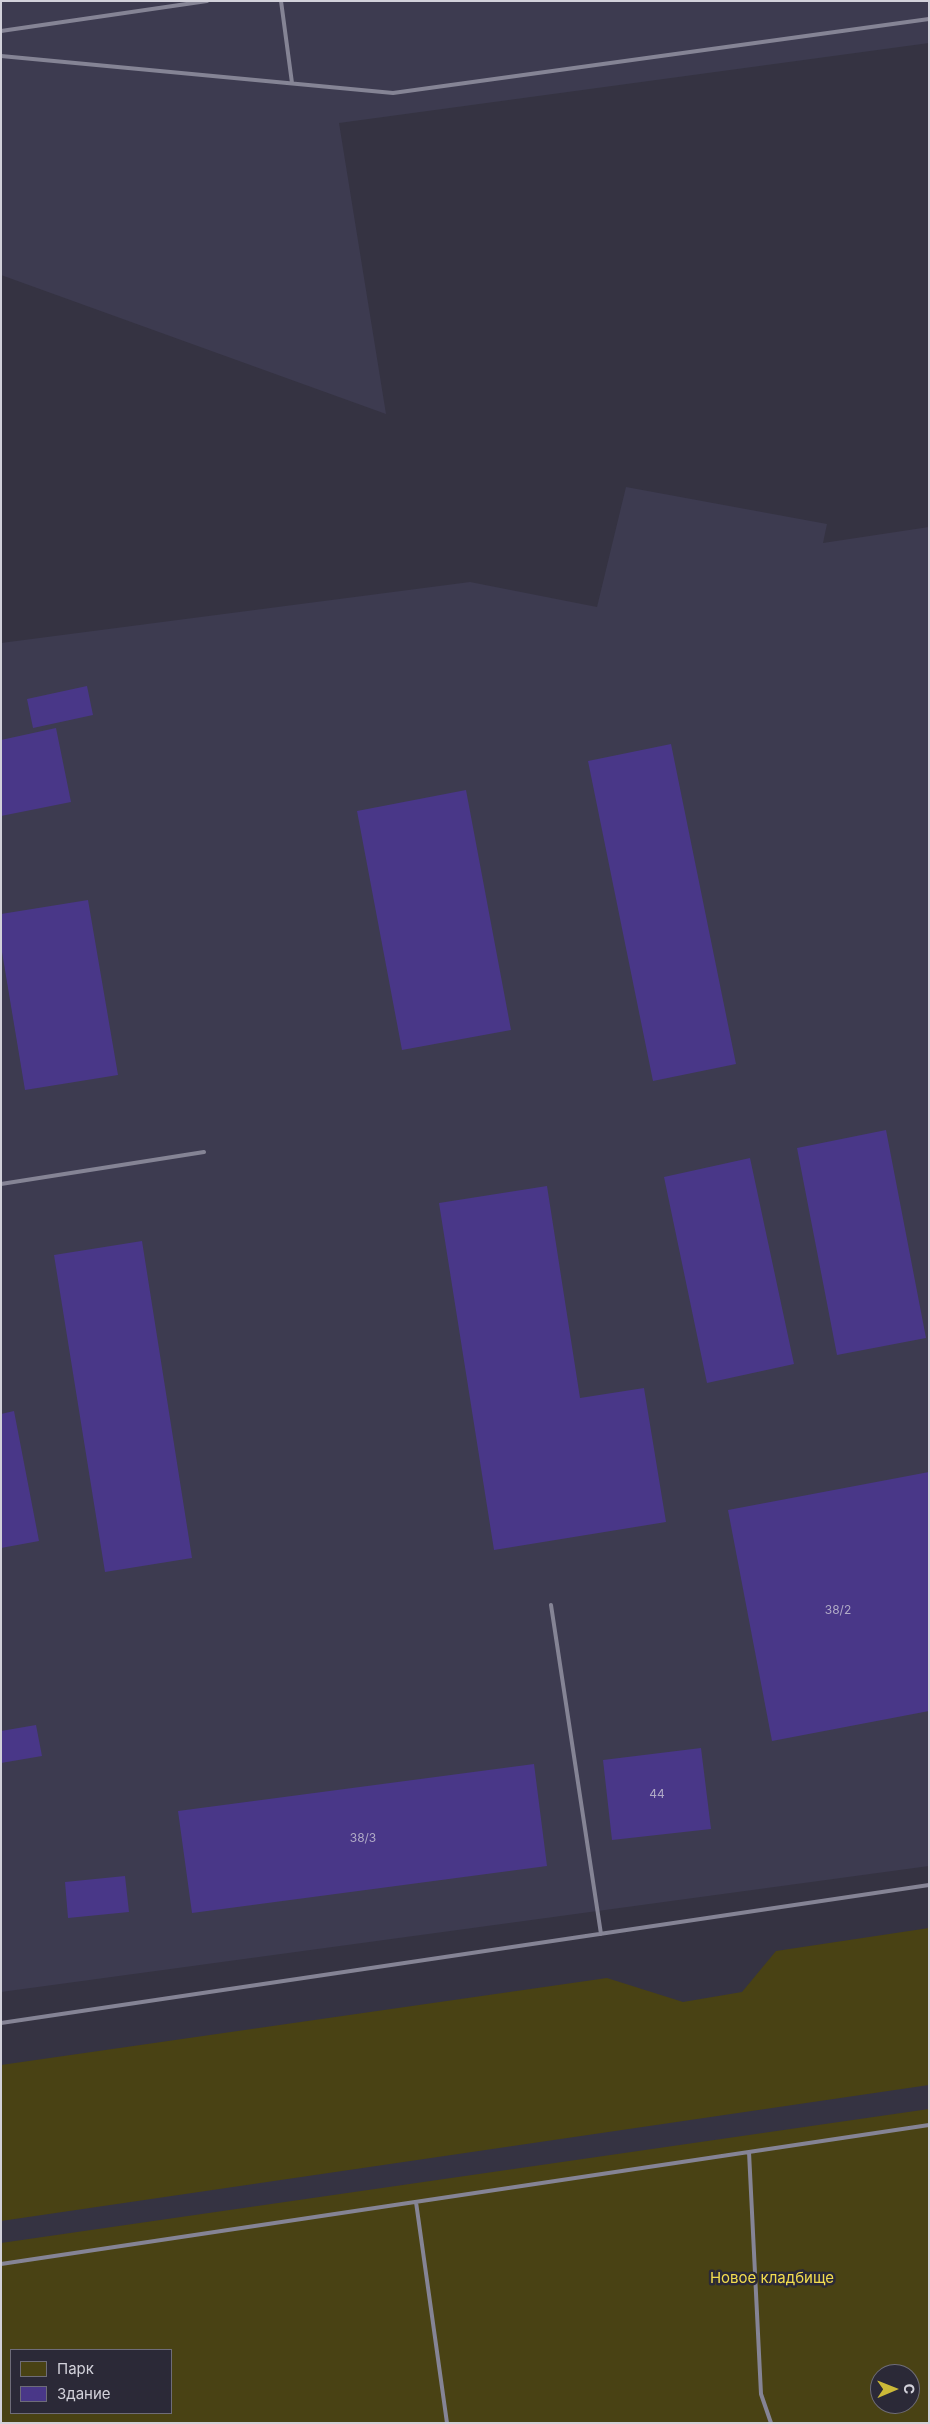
<!DOCTYPE html>
<html>
<head>
<meta charset="utf-8">
<style>
  body { margin:0 }
  #map { position:relative; width:930px; height:2424px; overflow:hidden; background:#353342; font-family:Inter,sans-serif }
  canvas { display:block }
  .frame { position:absolute; inset:0; border:2px solid #d2d1da; pointer-events:none }
  .legend { position:absolute; left:10px; top:2349px; width:162px; height:65px; box-sizing:border-box; background:#2b2937; border:1px solid #6e6c78; margin:0; padding:6px 9px; list-style:none; font-size:15px; color:#d2d1da }
  .legend li { display:flex; align-items:center; gap:10px; height:25px }
  .legend b { width:25px; border:1px solid #6e6c78 }
  .north { position:absolute; left:870px; top:2364px; width:50px; height:50px; box-sizing:border-box; background:#2b2937; border:1px solid #6e6c78; border-radius:50%; rotate:89deg; font-size:14px; font-weight:700; line-height:20px; text-align:center; color:#d2d1da }
  .north::after { content:''; display:block; margin:auto; width:18px; height:22px; background:#ccb938; clip-path:polygon(50% 0,100% 100%,50% 72%,0 100%) }
</style>
</head>
<body>
<div id="map">
<canvas width="930" height="2424"></canvas>
<div class="frame"></div>
<ul class="legend">
<li><b style="height:14px;background:#494214"></b>Парк</li>
<li><b style="height:14px;background:#493788"></b>Здание</li>
</ul>
<div class="north">С</div>
</div>
<script>
const context = document.querySelector('canvas').getContext('2d');
context.lineJoin = 'round';
function paint(path, color) { context.fillStyle = color; context.fill(path, 'evenodd'); }
const shape = rows => new Path2D(rows.map(r => 'M' + r).join(''));
function strokePath(path, color, width, dash) { context.strokeStyle = color; context.lineWidth = width; context.lineCap = dash ? 'butt' : 'round'; context.setLineDash(dash || []); context.stroke(path); }
function label(font, color, halo, rows, align = 'center') {
  context.font = font + ' Inter,sans-serif'; context.lineWidth = 5; context.setLineDash([]); context.textBaseline = 'middle'; context.strokeStyle = halo; context.fillStyle = color; for (const [text, x, y, turn = 0] of rows) {
    context.save(); context.translate(x, y); context.rotate((+turn || 0) * Math.PI / 180); context.textAlign = isNaN(turn) ? turn : align; if (halo) context.strokeText(text, 0, 0); context.fillText(text, 0, 0); context.restore();
  }
}
const built = shape([
  [1,1,929,1,929,43,339,123,386,414,1,275],
  [626,487,827,524,823,543,929,527,929,1866,1,1992,1,643,470,582,597,607]
]);
const green = shape([
  [929,1928,929,2085,1,2221,1,2065,607,1978,683,2002,742,1992,776,1951],
  [929,2109,929,2423,1,2423,1,2243],
  [11,2350,171,2350,171,2413,11,2413],
  [880,2374,910,2374,910,2404,880,2404]
]);
const building = shape([
  [87,686,93,715,33,728,27,699],
  [56,728,71,802,1,816,1,740],
  [671,744,736,1064,653,1081,588,761],
  [466,790,511,1030,402,1050,357,811],
  [88,900,118,1075,25,1090,1,946,1,914],
  [886,1130,926,1338,837,1355,797,1148],
  [750,1158,794,1364,707,1383,664,1177],
  [547,1186,580,1398,644,1388,666,1522,494,1550,439,1203],
  [142,1241,192,1558,105,1572,54,1255],
  [14,1411,39,1541,1,1548,1,1414],
  [929,1472,929,1711,772,1741,728,1510],
  [36,1725,42,1756,1,1763,1,1731],
  [701,1748,711,1829,612,1840,603,1760],
  [534,1764,547,1866,192,1913,178,1811],
  [125,1876,129,1912,68,1918,65,1882]
]);
const lane = shape([
  [281,1,292,83],
  [1,31,207,1],
  [1,56,393,93,929,19],
  [1,1184,204,1152],
  [551,1605,601,1934],
  [1,2023,929,1885],
  [749,2152,761,2394,771,2423],
  [416,2202,447,2423],
  [1,2264,929,2125]
]);
const numberNames = [
  ["38/2",838,1610],
  ["44",657,1794],
  ["38/3",363,1838]
];
const parkNames = [
  ["Новое кладбище",772,2278]
];
paint(built, '#3d3b50');
paint(green, '#494214');
paint(building, '#493788');
strokePath(lane, '#858495', 4);
label('12px', '#b0aac6', null, numberNames);
label('15px', '#f3dd4e', '#2b2937', parkNames);
</script>
</body>
</html>
